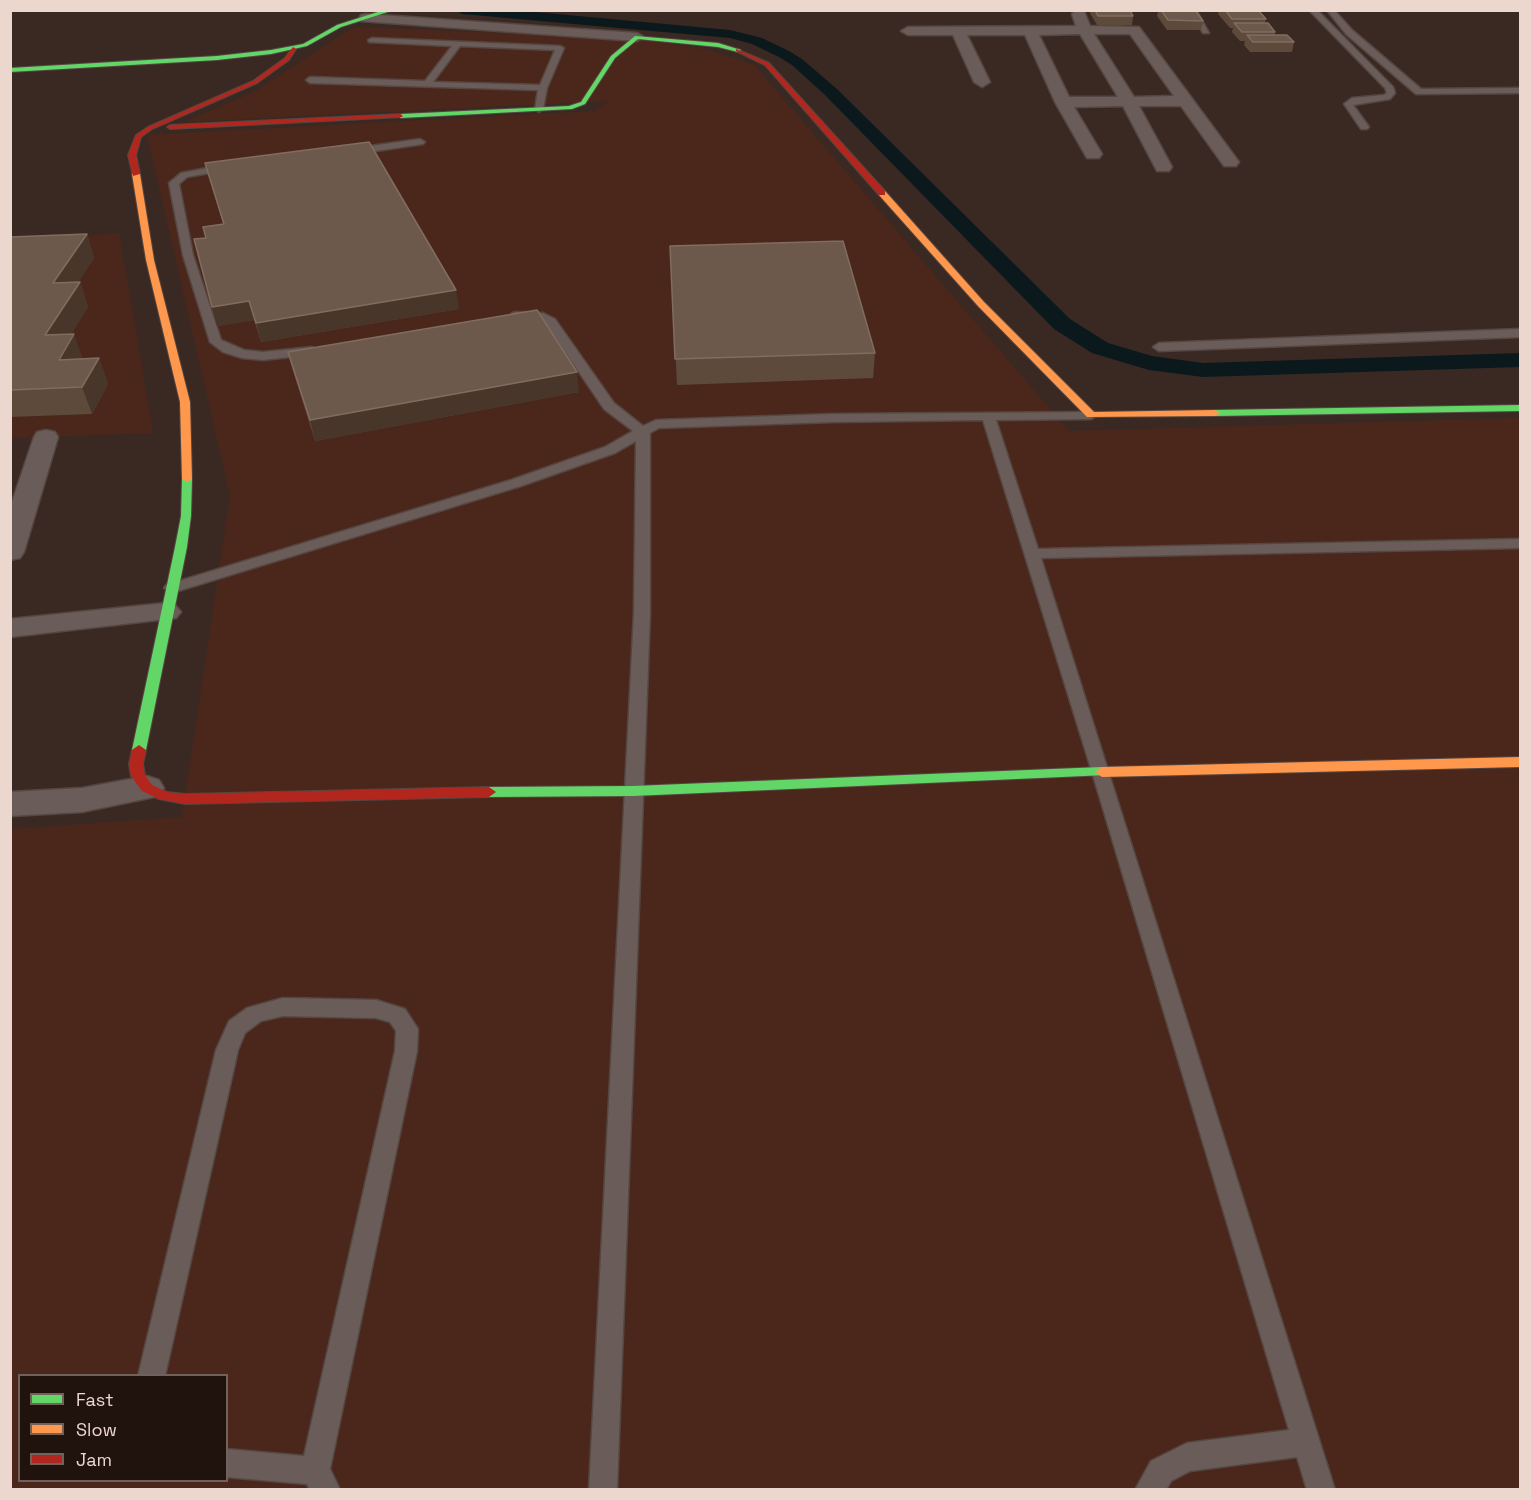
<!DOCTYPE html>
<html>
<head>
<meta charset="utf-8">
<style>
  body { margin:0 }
  #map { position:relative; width:1531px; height:1500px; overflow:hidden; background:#3a2923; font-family:"Space Grotesk",sans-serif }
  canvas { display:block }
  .frame { position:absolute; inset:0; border:12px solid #ecd7cf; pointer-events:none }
  .legend { position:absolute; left:18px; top:1374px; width:210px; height:108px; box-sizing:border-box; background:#20120d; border:2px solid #72615b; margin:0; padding:8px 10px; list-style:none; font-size:18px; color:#ecd7cf }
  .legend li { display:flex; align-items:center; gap:12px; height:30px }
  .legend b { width:30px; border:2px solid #72615b }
</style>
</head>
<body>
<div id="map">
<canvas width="1531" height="1500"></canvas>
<div class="frame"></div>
<ul class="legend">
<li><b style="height:8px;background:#63d668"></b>Fast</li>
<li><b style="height:8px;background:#ff974d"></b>Slow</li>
<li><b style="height:8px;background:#b3261e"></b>Jam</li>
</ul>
</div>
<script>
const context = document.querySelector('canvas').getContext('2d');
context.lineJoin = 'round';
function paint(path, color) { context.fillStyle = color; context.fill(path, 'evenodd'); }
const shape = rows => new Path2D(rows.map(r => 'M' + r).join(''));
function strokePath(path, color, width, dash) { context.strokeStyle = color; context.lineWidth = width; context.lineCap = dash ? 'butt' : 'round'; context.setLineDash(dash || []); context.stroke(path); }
const built = shape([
  [354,27,604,37,652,41,710,50,754,65,1069,431,1520,418,1520,1489,11,1490,11,829,182,817,230,496,147,135,594,111,609,101,184,122,252,93],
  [20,1376,226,1376,226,1480,20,1480],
  [119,233,153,433,11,438,10,244]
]);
const canal = shape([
  [456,10,514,10,730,30,762,38,789,51,802,59,837,89,1070,319,1108,343,1152,356,1203,363,1520,353,1520,367,1203,377,1149,370,1092,353,1054,329,825,95,792,65,779,57,752,44,730,38,462,14,456,10]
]);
const lane = shape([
  [1189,10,1196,10,1209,33,1203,33,1189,10],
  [1309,10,1317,10,1393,87,1395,93,1390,99,1353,105,1369,127,1367,129,1361,129,1344,104,1352,98,1384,95,1387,93,1385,88,1309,10],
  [1327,10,1334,10,1352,30,1421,89,1520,88,1520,93,1416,94,1346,34,1327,10],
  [372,38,560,46,564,48,547,88,543,109,539,112,535,109,538,90,310,83,306,80,310,77,425,81,452,46,369,42,368,40,372,38],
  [460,46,555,50,540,85,433,82,460,46],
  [420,139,425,142,423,144,349,155,344,152,349,149,420,139],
  [229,164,232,165,232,169,187,177,179,184,193,255,221,340,244,350,263,352,312,347,318,351,316,354,263,360,242,358,223,352,210,342,183,255,169,183,181,173,229,164],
  [516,312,543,313,555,319,614,403,643,426,656,420,833,414,1096,412,1098,415,1091,419,996,420,1038,549,1520,539,1520,548,1041,558,1335,1490,1307,1490,1297,1457,1190,1471,1171,1481,1166,1490,1135,1490,1151,1461,1187,1443,1289,1430,1092,772,983,420,833,422,659,428,650,433,650,613,617,1490,589,1490,634,613,636,441,615,453,521,486,178,591,172,593,164,588,166,585,511,480,605,447,633,431,604,409,547,325,540,320,512,319,512,313,516,312],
  [1520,329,1520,337,1159,351,1153,347,1159,343,1520,329],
  [283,998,376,1000,405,1009,418,1029,417,1051,330,1469,340,1490,310,1490,307,1484,226,1477,226,1449,304,1456,395,1051,396,1031,390,1022,376,1018,283,1016,261,1021,245,1033,238,1050,165,1376,138,1376,216,1050,229,1021,247,1008,283,998]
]);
const street = shape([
  [1076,10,1084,11,1090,26,1139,27,1236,158,1239,162,1236,166,1224,166,1181,106,1139,106,1172,167,1169,171,1157,171,1123,106,1074,107,1102,154,1099,158,1087,158,1055,102,1025,35,967,35,990,82,982,87,974,82,953,35,908,35,901,31,908,27,1076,26,1072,14,1076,10],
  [1080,34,1118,97,1069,97,1039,35,1080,34],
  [1094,34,1130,34,1174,96,1134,97,1094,34],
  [366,14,637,33,644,37,637,41,361,21,359,18,361,15,366,14],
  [46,430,55,432,58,437,24,552,20,558,10,560,10,508,34,437,37,432,46,430],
  [166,603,176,606,181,612,176,618,10,637,10,619,166,603],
  [147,776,159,780,164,788,159,796,82,812,10,816,10,792,82,788,147,776]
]);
const fast = shape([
  [384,10,394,10,341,27,307,46,271,54,217,60,10,72,10,68,217,56,271,50,303,44,337,25,384,10],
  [635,36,718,43,741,50,738,52,718,47,638,39,615,58,585,104,572,109,401,118,398,116,401,114,569,106,581,102,611,56,635,36],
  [1520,405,1520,411,1215,416,1210,413,1215,410,1520,405],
  [187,476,192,479,191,516,187,547,146,750,139,755,132,750,175,547,181,516,182,479,187,476],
  [1102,767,1109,772,1107,775,633,796,489,797,482,792,489,787,633,786,1102,767]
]);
const slow = shape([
  [136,172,140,174,154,260,190,402,192,479,187,482,182,479,180,402,146,260,132,174,136,172],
  [879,191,885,191,984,302,1094,412,1215,410,1220,413,1215,416,1087,417,978,306,879,195,879,191],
  [1520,757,1520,767,1102,777,1095,772,1102,767,1520,757]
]);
const jam = shape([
  [293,47,296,49,289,60,257,83,152,129,141,137,136,155,140,174,133,176,128,155,136,135,148,127,253,81,285,58,293,47],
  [736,49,769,63,885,191,885,195,879,195,765,65,736,51,736,49],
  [401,114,403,117,170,129,167,127,170,125,401,114],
  [139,745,146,750,143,764,145,775,152,785,167,792,185,794,489,787,496,792,489,797,185,804,159,799,142,791,131,776,129,764,132,750,139,745]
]);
const wall = shape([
  [1090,10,1130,10,1133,16,1132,25,1097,25,1090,13],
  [1152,10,1195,10,1203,21,1201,30,1167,30,1157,16,1158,12,1153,12],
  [1219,10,1258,10,1266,19,1265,23,1275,32,1275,35,1294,42,1292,52,1250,52,1244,45,1245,41,1240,41,1232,32,1233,28,1230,28,1218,14],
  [205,163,459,309,261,342,254,320,217,326,205,238,223,224],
  [87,234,94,258,78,282,80,282,88,307,71,334,83,359,99,358,108,384,92,414,10,417,10,237],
  [670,246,875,353,873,378,677,385],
  [288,352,579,392,315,441,293,371]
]);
const shadedWall = shape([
  [87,234,94,258,62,308,53,283],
  [80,282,88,307,55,361,45,335],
  [456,290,459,309,261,342,256,323],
  [249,301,254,320,217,326,212,307],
  [74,334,83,360,59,360],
  [99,358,108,384,92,414,82,387],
  [577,372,579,392,315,441,310,420]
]);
const building = shape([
  [1095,10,1130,10,1133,16,1098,16,1095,10],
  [1161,10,1195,10,1203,21,1168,20,1161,10],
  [1225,10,1258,10,1266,19,1232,19,1225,10],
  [1234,23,1268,23,1275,32,1242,32,1234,23],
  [1247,35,1287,35,1294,42,1253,42,1247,35],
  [369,142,456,290,256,323,249,301,212,307,194,239,206,238,203,227,224,224,205,163,369,142],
  [87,234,53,283,80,282,45,335,74,334,59,360,99,358,82,387,10,390,10,237,87,234],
  [843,241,875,353,675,359,670,246,843,241],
  [537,310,577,372,310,420,288,352,537,310]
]);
paint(built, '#4b271b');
paint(canal, '#0b191d');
strokePath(lane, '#554641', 3);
strokePath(street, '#554641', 3);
strokePath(fast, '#554641', 2);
strokePath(slow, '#554641', 2);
strokePath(jam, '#554641', 2);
paint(lane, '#6a5d59');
paint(street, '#6a5d59');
paint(fast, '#63d668');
paint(slow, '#ff974d');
paint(jam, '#b3261e');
paint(wall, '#5d4a3b');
paint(shadedWall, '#48362b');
paint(building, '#6c594b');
strokePath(building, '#806d60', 1.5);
</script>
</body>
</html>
